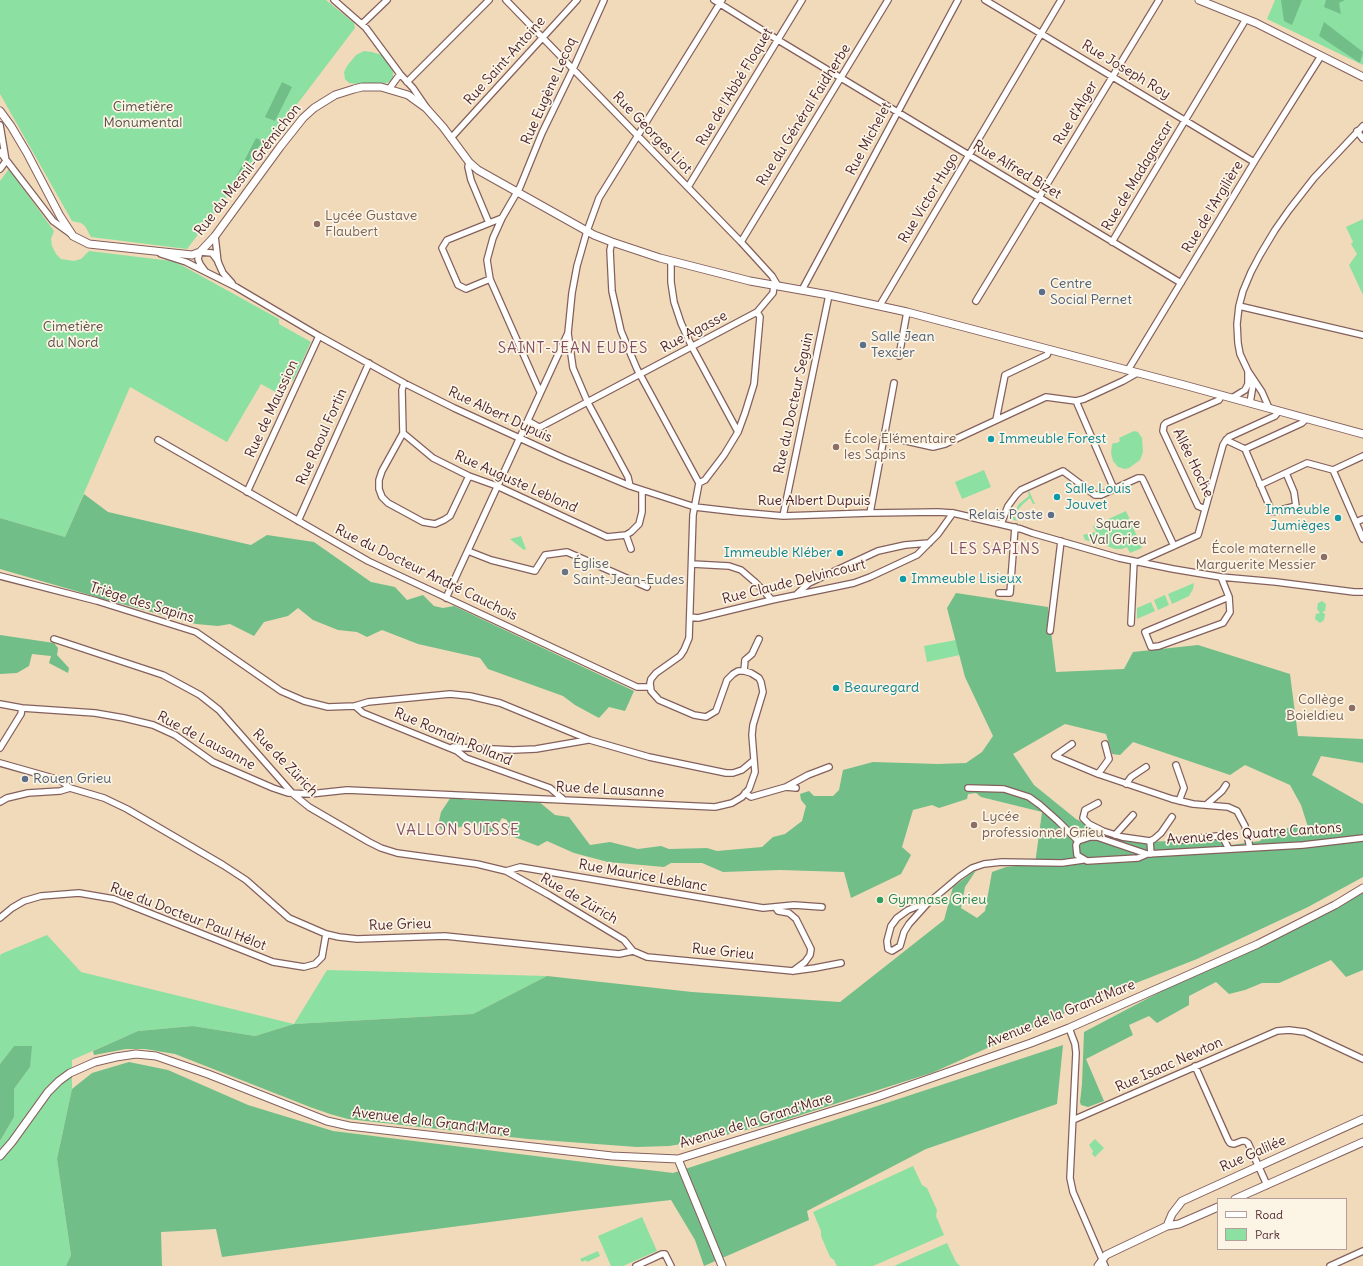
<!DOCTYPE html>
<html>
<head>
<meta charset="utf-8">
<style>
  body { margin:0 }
  #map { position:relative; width:1363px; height:1266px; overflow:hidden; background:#f1daba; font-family:Delius,sans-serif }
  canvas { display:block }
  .legend { position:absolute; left:1217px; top:1198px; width:130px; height:52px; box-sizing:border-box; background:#fcf5e5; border:1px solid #b59f9b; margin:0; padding:5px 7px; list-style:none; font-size:12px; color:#4a1f2b }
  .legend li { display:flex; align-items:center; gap:8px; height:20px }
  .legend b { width:20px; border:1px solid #b59f9b }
</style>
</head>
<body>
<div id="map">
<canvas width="1363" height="1266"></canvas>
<ul class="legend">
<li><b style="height:5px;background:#fff"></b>Road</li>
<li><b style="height:11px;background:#8ce0a2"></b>Park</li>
</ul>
</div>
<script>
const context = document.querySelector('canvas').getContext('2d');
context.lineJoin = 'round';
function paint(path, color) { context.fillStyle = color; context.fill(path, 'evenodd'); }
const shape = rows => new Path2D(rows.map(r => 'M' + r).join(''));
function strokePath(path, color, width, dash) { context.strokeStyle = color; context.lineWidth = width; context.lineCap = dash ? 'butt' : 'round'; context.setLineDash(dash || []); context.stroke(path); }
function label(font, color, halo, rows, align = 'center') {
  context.font = font + ' Delius,sans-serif'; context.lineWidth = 3.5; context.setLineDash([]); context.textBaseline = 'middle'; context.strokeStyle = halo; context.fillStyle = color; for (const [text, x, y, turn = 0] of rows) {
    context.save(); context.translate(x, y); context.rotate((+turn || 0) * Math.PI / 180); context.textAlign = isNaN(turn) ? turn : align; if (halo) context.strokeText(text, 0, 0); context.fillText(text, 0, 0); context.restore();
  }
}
const green = shape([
  [0,0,326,0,354,23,355,28,187,249,91,237,85,226,81,223,72,221,0,94],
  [1275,0,1363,0,1363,65,1267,19],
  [364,51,372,52,382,55,393,70,393,77,391,81,384,84,357,84,349,83,345,79,344,72,347,66,356,55],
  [9,169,54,231,51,239,52,246,56,254,61,259,74,261,81,259,89,251,172,261,183,266,279,319,279,324,311,342,293,381,288,379,281,395,261,384,227,442,130,387,65,537,0,518,0,181],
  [1363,219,1363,295,1349,265,1357,254,1351,244,1353,242,1346,227],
  [1134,431,1138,432,1142,438,1143,452,1140,460,1129,468,1125,469,1118,467,1113,461,1111,453,1112,445,1113,443,1117,443,1120,441,1119,438],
  [984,470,991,487,962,499,955,482],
  [1029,491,1035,504,1033,504,1030,498,1023,504,1017,511,1015,517,1017,521,1009,518,1012,517,1019,504,1029,496,1028,492],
  [1126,511,1142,548,1130,553,1127,547,1122,549,1115,549,1102,544,1093,526],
  [1095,532,1100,544,1085,540,1083,535],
  [521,536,526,549,524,550,510,539],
  [1194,583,1193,589,1189,596,1172,604,1168,594],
  [1165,595,1169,605,1158,610,1154,600],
  [1322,601,1326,604,1325,611,1322,612,1325,614,1324,620,1320,623,1315,619,1316,614,1320,613,1317,609,1318,603],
  [1151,602,1155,611,1137,619,1137,608],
  [956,640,960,655,927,662,924,646],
  [47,935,81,972,294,1024,327,970,547,976,473,1014,294,1024,255,1036,193,1026,138,1031,72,1060,72,1089,57,1159,71,1255,66,1266,0,1266,0,1141,14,1117,14,1089,30,1067,14,1046,0,1064,0,956,1,954],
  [1095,1139,1104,1148,1095,1157,1092,1154,1093,1151,1089,1145],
  [913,1166,922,1185,927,1188,937,1210,936,1216,944,1235,873,1266,837,1266,834,1260,830,1257,821,1236,821,1231,813,1212],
  [642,1217,657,1251,623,1266,611,1266,598,1236],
  [947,1243,956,1262,960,1266,894,1266],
  [598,1251,600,1256,587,1262,586,1260,582,1262,580,1259]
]);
const forest = shape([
  [1281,0,1302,0,1292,25,1284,21],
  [1326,0,1345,0,1339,3,1341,14,1324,7],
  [1324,22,1363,52,1360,63,1319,36],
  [282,82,292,87,275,121,265,117],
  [256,138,263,141,235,179],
  [84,494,108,512,251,545,267,535,314,542,371,582,395,587,407,600,423,595,434,606,443,608,454,606,634,691,625,711,609,707,599,718,575,705,563,696,488,669,480,658,418,644,382,630,367,637,357,632,338,630,313,620,298,608,288,616,264,622,254,636,230,624,218,626,196,624,107,600,0,569,0,518,65,537],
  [956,593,1048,607,1056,672,1124,669,1133,652,1198,645,1290,674,1298,736,1363,739,1363,763,1321,756,1312,775,1363,804,1363,877,1308,907,1197,959,1103,996,934,1072,782,1121,706,1140,669,1146,637,1147,528,1139,348,1119,330,1114,310,1107,175,1054,145,1049,126,1049,94,1055,93,1051,138,1031,193,1026,255,1036,294,1024,473,1014,547,976,692,992,840,1002,944,920,953,887,977,869,965,887,961,908,977,918,985,911,992,872,1006,867,1035,864,1042,812,981,797,976,793,968,794,967,799,939,808,932,805,913,810,902,847,911,855,901,874,851,898,844,872,780,870,723,872,702,863,671,863,664,867,608,862,574,853,547,841,538,846,509,835,507,820,502,818,491,835,479,832,477,823,443,831,438,826,441,812,451,797,467,800,538,801,555,815,569,817,590,845,610,842,638,849,661,846,669,849,707,848,717,851,762,847,773,837,785,834,802,821,806,806,801,800,800,794,809,791,814,796,833,796,839,790,843,770,873,762,938,764,966,763,982,752,993,736,965,677,947,608],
  [1065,724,1106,734,1112,754,1120,755,1133,742,1230,775,1245,765,1290,785,1301,805,1308,827,1291,827,1265,835,1260,841,1224,846,1219,839,1145,842,1111,836,1076,819,1034,785,1013,754],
  [0,635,54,643,58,648,57,655,69,668,68,673,49,663,51,656,32,654,29,666,17,673,0,674],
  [1363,893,1363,970,1346,977,1331,960,1279,983,1262,983,1245,990,1229,994,1216,982,1189,996,1189,1005,1157,1023,1149,1016,1129,1025,1133,1035,1086,1059,1104,1101,1088,1107,1081,1105,1080,1102,1082,1084,1084,1032,1175,984,1300,927],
  [1063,1045,1057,1104,926,1149,807,1211,809,1220,704,1266,695,1240,671,1200,582,1210,222,1257,216,1229,161,1232,162,1266,66,1266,71,1255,57,1159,72,1089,92,1073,129,1062,168,1070,248,1105,333,1131,673,1173],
  [14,1046,32,1046,30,1067,14,1089,14,1117,0,1141,0,1064]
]);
const minor = shape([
  [334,0,366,28,400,74,413,88,426,107],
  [506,0,741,242,772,276,778,286],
  [714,0,778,40,1181,283],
  [985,0,1254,162],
  [362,24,387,0],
  [407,82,489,0],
  [389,89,400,74],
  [0,125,6,161,0,169],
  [1357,131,1363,139],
  [451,138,577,0],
  [0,152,53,221,71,234],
  [469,162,468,167,471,180,489,223],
  [688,187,802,0],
  [215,236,218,262,223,273,232,283],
  [612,242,610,250,612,291,621,331,637,369,699,483],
  [741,242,888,0],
  [1112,242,1246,19],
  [161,254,186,262,236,287,319,336,404,383,454,408,563,458,630,486,695,507,738,512,783,516,870,513,938,512,953,513,1021,529,1032,533,1119,558,1173,569,1221,577,1276,582,1354,592,1363,592],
  [671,261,671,282,674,302,681,323,692,347,738,432],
  [205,271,200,264,198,259,200,252,212,253,218,261],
  [490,279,466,289,458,285,442,248,447,240,502,218],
  [802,290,958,0],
  [976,301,1159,0],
  [880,305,1061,0],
  [1239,306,1363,335],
  [899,356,907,312],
  [1128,370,1256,159,1321,56],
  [404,383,402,390,403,433,433,458,469,476,497,486,607,537,626,535,631,532,639,524,642,512,642,491],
  [540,392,490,279,487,260,493,238,502,218,520,187,542,133,573,69,604,0],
  [1232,398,1245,390,1248,384,1248,371],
  [1076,401,1084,399,1123,381,1137,373],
  [1250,403,1253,385,1251,379],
  [1269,408,1262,392,1248,371,1240,354,1238,343,1237,324,1239,306,1243,291,1251,272,1260,255,1275,230,1289,210,1314,178,1363,126],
  [996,420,1005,375,1047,355,1049,350],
  [528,421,537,426,540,427,544,425,757,312,773,293,774,285],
  [403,433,382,471,379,480,379,489,382,497,388,503,423,522,435,524,444,520,450,516,469,476],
  [884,436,933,447,945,444,1046,397,1076,401,1114,489],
  [158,440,368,561,637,687,650,687],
  [1226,440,1245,449,1272,512,1296,506,1294,492,1286,473],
  [1245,449,1302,423,1306,419],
  [1333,470,1363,539],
  [1260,485,1307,463,1333,470,1363,456],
  [630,486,628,477,588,403,573,368,568,333,572,293,577,266,587,231,599,198,722,0],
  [247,492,319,336],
  [1205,509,1198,506,1163,431,1164,425,1166,423,1219,400,1221,396],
  [870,513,894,383],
  [783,516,829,295],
  [298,521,369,363],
  [1356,522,1363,519],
  [1001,524,1008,506,1016,495,1021,490,1063,471,1095,495,1101,495,1138,478,1142,478,1144,482,1174,546],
  [626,535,631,549],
  [468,551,491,560,535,571,545,555,567,552,647,587],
  [1138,562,1198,535,1223,445,1226,440,1229,437,1275,416,1279,411],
  [692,564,729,566,741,570,755,582,772,600],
  [0,576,97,601,196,632,281,691,304,701,328,707,355,706,368,702,450,694,470,696,500,703,590,740,649,757,726,773,733,773,742,770,754,760],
  [1221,577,1229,597,1145,632,1151,647,1159,646,1223,623,1230,612,1229,597],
  [999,593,1010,593,1015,527],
  [797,594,809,583,878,551,905,545,929,543],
  [446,598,568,333],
  [690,617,698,618,772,600,854,583,870,577,917,555,938,534,953,513],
  [1131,623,1134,561],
  [1050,631,1061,541],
  [54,639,163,675,200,695,219,710,293,794,309,807,369,842,381,848,397,853,477,864,506,871,549,895,624,940,633,951],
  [744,671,745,660,752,654,759,639],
  [0,704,22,708,95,713,124,718,153,725,175,735,213,762,273,788,288,793,310,794,347,790,715,807,732,803,742,797,749,789,755,772,752,735,753,725,763,692,761,682,759,678,751,673,744,671,738,671,733,674,727,680,716,711,706,717,694,715,659,700,651,691,650,683,651,679,656,673,680,656,684,650,689,638,693,515,699,483,705,480,724,455,738,432,745,413,754,384,760,317,757,312],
  [355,706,363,713,457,751,466,758,550,788,563,799],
  [1072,744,1055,756,1098,774,1172,799,1193,804,1228,807,1237,811,1245,826,1250,848],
  [453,747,513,750,536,749,588,740],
  [0,748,21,714,22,708],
  [0,763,60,780,70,788],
  [1176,765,1184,788,1179,801],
  [1098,774,1109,759,1105,744],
  [1126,784,1131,777,1146,767],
  [786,787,808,775,829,767],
  [968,788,1004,789,1029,797,1040,805,1058,821,1078,841],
  [745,793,751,797,786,787,796,788],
  [0,802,7,798,28,793,60,791,70,788,104,798,127,809,223,865,246,880,289,918,326,934,339,937,357,939,445,936,619,954,633,951,647,957,793,971,815,968,841,963],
  [1098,803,1085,810,1083,818,1089,824,1103,831,1122,837,1150,841,1154,839,1161,833,1172,817],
  [1206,805,1222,791,1226,785],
  [1115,835,1133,815],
  [1181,840,1217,836,1223,838,1229,849],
  [1078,841,1076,845,1077,855,1087,861,1138,858,1147,854,1303,845,1363,838],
  [1078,841,1090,837,1097,837,1147,854],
  [1150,841,1151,854],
  [506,871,520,867,763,908,794,905,822,907],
  [927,904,918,906,908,910,897,918,891,926,887,941,888,949,892,951,900,946,904,932,909,924,927,904,959,877,972,868,984,864,1002,862,1062,863,1083,860],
  [776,908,778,911,789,913,796,919,811,949,810,955,805,962,793,971],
  [0,918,12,908,24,901,41,896,79,893,114,899,273,962,304,967,315,964,322,957,326,934],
  [1069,1028,1075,1044,1076,1053,1070,1178,1073,1192,1105,1266],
  [1195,1066,1228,1140,1230,1143,1234,1144,1242,1141,1245,1141,1248,1143,1267,1185],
  [1073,1120,1277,1031,1289,1030,1305,1032,1363,1059],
  [636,1266,662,1254,665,1254,671,1266],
  [1330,1266,1363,1251]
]);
const tertiary = shape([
  [1199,0,1256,23,1363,77],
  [0,111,11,126,27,153,60,216,73,236,89,244,192,255,200,252,215,236,280,147,303,118,314,108,335,95,354,89,362,87,381,87,408,95,426,108,443,127,469,162,478,170,594,235,612,242,660,258,750,281,829,295,907,312,1184,385,1363,434],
  [0,1156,12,1142,48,1092,59,1081,70,1073,95,1062,116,1057,136,1054,156,1056,208,1074,327,1121,349,1126,612,1156,678,1159,877,1097,1031,1043,1069,1028,1258,944,1335,905,1363,888],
  [678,1159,722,1266],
  [1235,1199,1363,1142],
  [1167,1226,1172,1214,1182,1201,1363,1119],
  [1098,1266,1106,1255,1167,1226,1179,1224,1218,1207]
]);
const markers = [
  [317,224,4,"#8d6e63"],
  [1042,292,4,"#5c6f8a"],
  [863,345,4,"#5c6f8a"],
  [991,439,4,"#0f9aa8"],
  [836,447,4,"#8d6e63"],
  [1057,497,4,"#0f9aa8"],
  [1051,515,4,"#5c6f8a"],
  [1338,518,4,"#0f9aa8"],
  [840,553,4,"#0f9aa8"],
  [1324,557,4,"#8d6e63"],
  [565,572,4,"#6b7280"],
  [903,579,4,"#0f9aa8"],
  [836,688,4,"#0f9aa8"],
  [1352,708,4,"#8d6e63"],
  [25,779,4,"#5c6f8a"],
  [974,825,4,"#8d6e63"],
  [880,900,4,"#2e9e5b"]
];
const streetNames = [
  ["Rue Saint-Antoine",505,61,-48],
  ["Rue Joseph Roy",1126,70,31],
  ["Rue de l'Abbé Floquet",735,87,-59],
  ["Rue Eugène Lecoq",549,91,-66],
  ["Rue d'Alger",1076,113,-59],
  ["Rue du Général Faidherbe",804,115,-58],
  ["Rue Georges Liot",652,133,46],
  ["Rue Michelet",869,139,-62],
  ["Rue du Mesnil-Grémichon",248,170,-52],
  ["Rue Alfred Bizet",1017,170,31],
  ["Rue de Madagascar",1138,176,-59],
  ["Rue Victor Hugo",929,198,-59],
  ["Rue de l'Argilière",1213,207,-59],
  ["Rue Agasse",694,332,-28],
  ["Rue du Docteur Seguin",794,403,-78],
  ["Rue de Maussion",272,409,-65],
  ["Rue Albert Dupuis",500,415,25],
  ["Rue Raoul Fortin",322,437,-66],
  ["Allée Hoche",1193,463,64],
  ["Rue Auguste Leblond",516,482,24],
  ["Rue Albert Dupuis",814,501],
  ["Rue du Docteur André Cauchois",426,573,26],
  ["Rue Claude Delvincourt",794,582,-14],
  ["Triège des Sapins",142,603,17],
  ["Rue Romain Rolland",453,737,23],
  ["Rue de Lausanne",206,741,28],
  ["Rue de Zürich",285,763,46],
  ["Rue de Lausanne",610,790,3],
  ["Avenue des Quatre Cantons",1254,834,-4],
  ["Rue Maurice Leblanc",643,876,10],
  ["Rue de Zürich",579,899,30],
  ["Rue du Docteur Paul Hélot",188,917,21],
  ["Rue Grieu",400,925,-2],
  ["Rue Grieu",723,952,6],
  ["Avenue de la Grand'Mare",1061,1014,-22],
  ["Rue Isaac Newton",1169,1065,-24],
  ["Avenue de la Grand'Mare",756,1121,-17],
  ["Avenue de la Grand'Mare",431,1122,7],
  ["Rue Galilée",1253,1154,-24]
];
const parkNames = [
  ["Cimetière",143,107],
  ["Monumental",143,123],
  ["Cimetière",73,327],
  ["du Nord",73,343],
  ["Square",1118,524],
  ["Val Grieu",1118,540]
];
const educationNames = [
  ["Lycée Gustave",325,216],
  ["Flaubert",325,232],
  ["École Élémentaire",844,439],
  ["les Sapins",844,455],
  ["École maternelle",1316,549,"right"],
  ["Marguerite Messier",1316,565,"right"],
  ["Collège",1344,700,"right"],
  ["Boieldieu",1344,716,"right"],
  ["Lycée",982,817],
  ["professionnel Grieu",982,833]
];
const serviceNames = [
  ["Centre",1050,284],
  ["Social Pernet",1050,300],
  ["Salle Jean",871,337],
  ["Texcier",871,353],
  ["Relais Poste",1043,515,"right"],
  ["Rouen Grieu",33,779]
];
const cultureNames = [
  ["Immeuble Forest",999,439],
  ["Salle Louis",1065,489],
  ["Jouvet",1065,505],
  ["Immeuble",1330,510,"right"],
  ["Jumièges",1330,526,"right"],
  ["Immeuble Kléber",832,553,"right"],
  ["Immeuble Lisieux",911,579],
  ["Beauregard",844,688]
];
const worshipNames = [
  ["Église",573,564],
  ["Saint-Jean-Eudes",573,580]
];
const leisureNames = [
  ["Gymnase Grieu",888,900]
];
const neighbourhoodNames = [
  ["SAINT-JEAN EUDES",573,349],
  ["LES SAPINS",995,550],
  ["VALLON SUISSE",458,831]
];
paint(green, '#8ce0a2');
paint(forest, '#71be88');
strokePath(minor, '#84605d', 8);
strokePath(tertiary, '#84605d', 9);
strokePath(minor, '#fff', 5.5);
strokePath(tertiary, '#fff', 7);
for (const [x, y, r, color] of markers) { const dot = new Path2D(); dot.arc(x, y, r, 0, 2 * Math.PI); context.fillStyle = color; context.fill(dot); strokePath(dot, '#fcf5e5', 1.5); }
label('14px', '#4a1f2b', '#fcf5e5', streetNames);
label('14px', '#5a4f49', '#fcf5e5', parkNames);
label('14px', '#785e54', '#fcf5e5', educationNames, 'left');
label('14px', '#4e5e75', '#fcf5e5', serviceNames, 'left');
label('14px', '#0d838f', '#fcf5e5', cultureNames, 'left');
label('14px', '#5b616d', '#fcf5e5', worshipNames, 'left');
label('14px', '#27864d', '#fcf5e5', leisureNames, 'left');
context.letterSpacing = '1px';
label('15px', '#844f64', '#fcf5e5', neighbourhoodNames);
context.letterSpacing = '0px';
</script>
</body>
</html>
